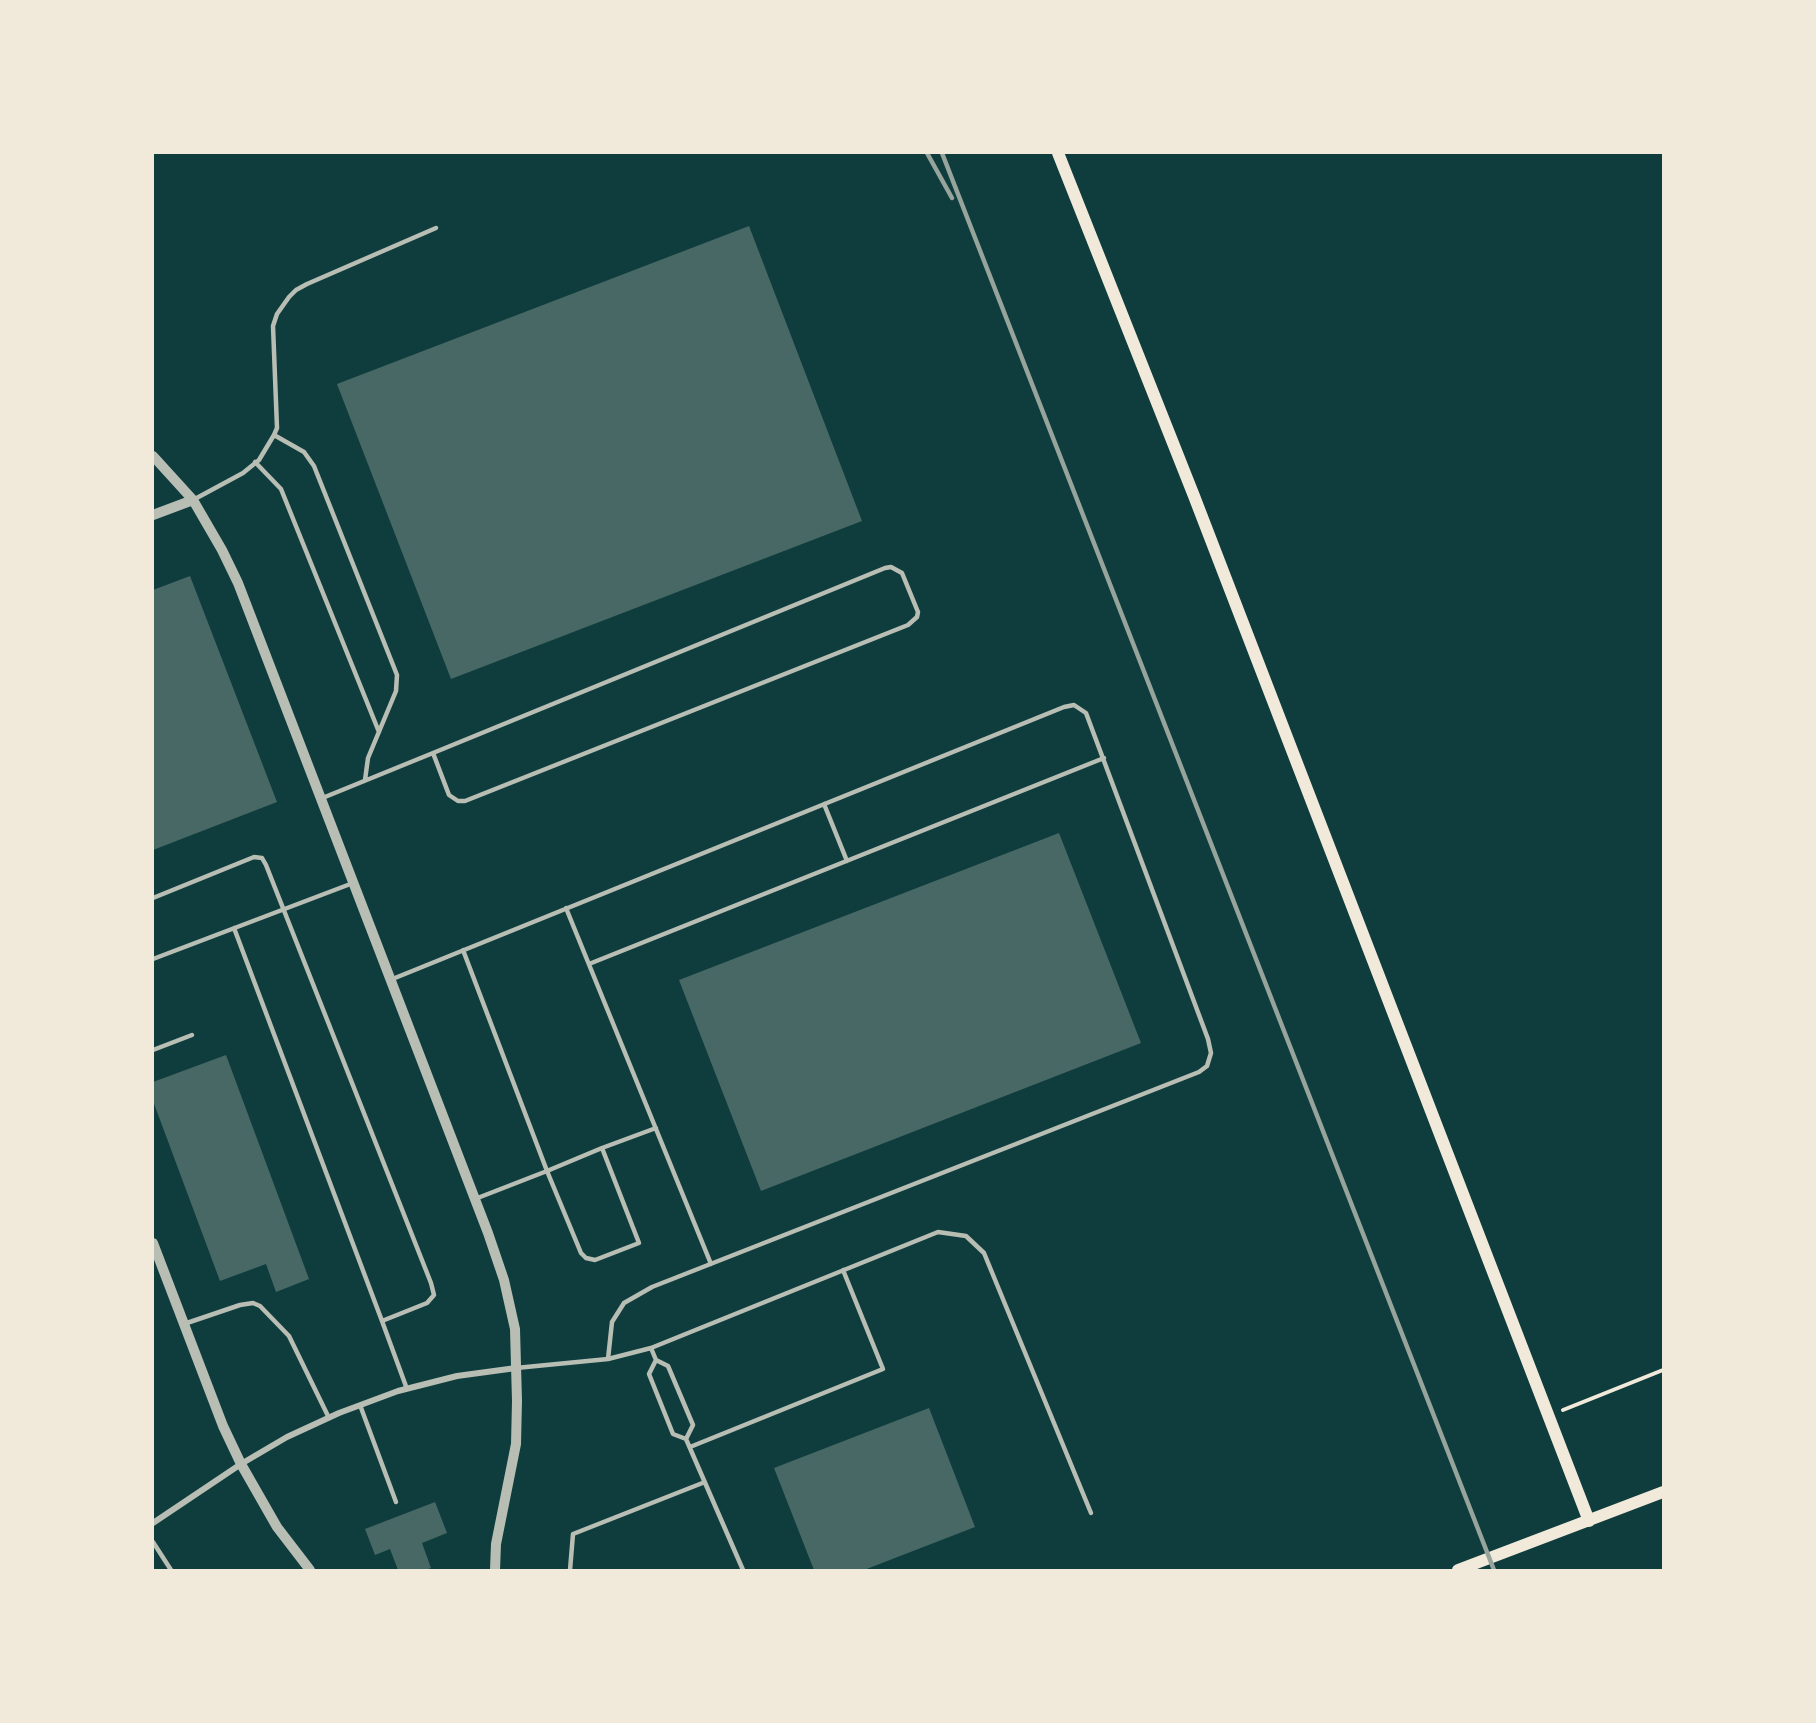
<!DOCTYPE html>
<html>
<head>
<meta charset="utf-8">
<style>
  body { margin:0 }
  #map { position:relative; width:1816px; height:1723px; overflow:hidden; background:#0f3d3e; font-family:"Asap Condensed",sans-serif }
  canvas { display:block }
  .frame { position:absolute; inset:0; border:154px solid #f1e9da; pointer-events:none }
</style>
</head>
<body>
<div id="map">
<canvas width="1816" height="1723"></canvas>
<div class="frame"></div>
</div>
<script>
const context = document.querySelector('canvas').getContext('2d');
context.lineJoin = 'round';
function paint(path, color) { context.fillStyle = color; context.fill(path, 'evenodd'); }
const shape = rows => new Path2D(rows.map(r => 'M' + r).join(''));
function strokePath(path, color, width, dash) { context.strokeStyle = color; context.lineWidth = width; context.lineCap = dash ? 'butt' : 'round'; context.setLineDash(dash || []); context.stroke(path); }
const building = shape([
  [749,226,862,521,451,679,337,384],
  [190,576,277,802,153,850,153,590],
  [1059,833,1141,1043,761,1191,679,980],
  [226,1055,309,1279,276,1292,266,1264,220,1281,153,1101,153,1082],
  [929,1408,975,1527,864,1570,814,1570,774,1468],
  [435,1502,447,1533,422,1543,431,1568,425,1570,398,1570,390,1549,375,1555,365,1529]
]);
const path = shape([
  [1563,1410,1663,1370]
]);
const service = shape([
  [274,435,304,452,314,466,397,675,396,691,368,758,365,780],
  [255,462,281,489,379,732],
  [193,500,243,473,259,460,274,435,277,428,273,326,277,314,289,297,296,290,307,284,436,228],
  [320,799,433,753,885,568,891,567,902,573,918,612,917,617,908,625,465,801,458,801,449,795,433,753],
  [824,804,847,861],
  [153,898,254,857,262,858,266,865,431,1283,434,1295,427,1303,382,1321,407,1389],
  [566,908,711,1264],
  [234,928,382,1321],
  [463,950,547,1171,475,1199],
  [153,959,353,883],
  [589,964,1104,758],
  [390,980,1064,707,1074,705,1086,713,1208,1039,1211,1053,1207,1066,1199,1072,652,1287,624,1303,612,1322,608,1359],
  [153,1050,192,1035],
  [602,1148,639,1243,595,1260,586,1258,581,1253,547,1171,602,1148,656,1128],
  [184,1324,240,1305,253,1303,260,1306,289,1336,329,1418],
  [651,1348,656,1360,668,1366,693,1425,686,1439],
  [656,1360,649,1374,673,1434,686,1439,743,1570],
  [516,1368,608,1359,651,1348,938,1232,966,1236,984,1253,1091,1513],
  [360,1405,396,1502],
  [690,1447,883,1369,843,1270],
  [153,1542,171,1570],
  [570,1570,573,1534,705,1482]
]);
const minor = shape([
  [153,1523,241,1464,287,1437,339,1413,398,1391,457,1376,516,1368]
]);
const tertiary = shape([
  [153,456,193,500,222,550,238,583,488,1233,504,1280,515,1329,517,1401,516,1444,496,1544,495,1570],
  [153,515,193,500],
  [153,1243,223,1426,241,1464,277,1527,310,1570]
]);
const secondary = shape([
  [1058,153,1194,496,1589,1521],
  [1458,1570,1663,1492]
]);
const rail = shape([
  [927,153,952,198],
  [942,153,1494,1570]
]);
paint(building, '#486865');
strokePath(path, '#f1e9da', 4);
strokePath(service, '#b8beb3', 4.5);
strokePath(minor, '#b8beb3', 6);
strokePath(tertiary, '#b8beb3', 10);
strokePath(secondary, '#f1e9da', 12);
strokePath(rail, '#97a49c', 4.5);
</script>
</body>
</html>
